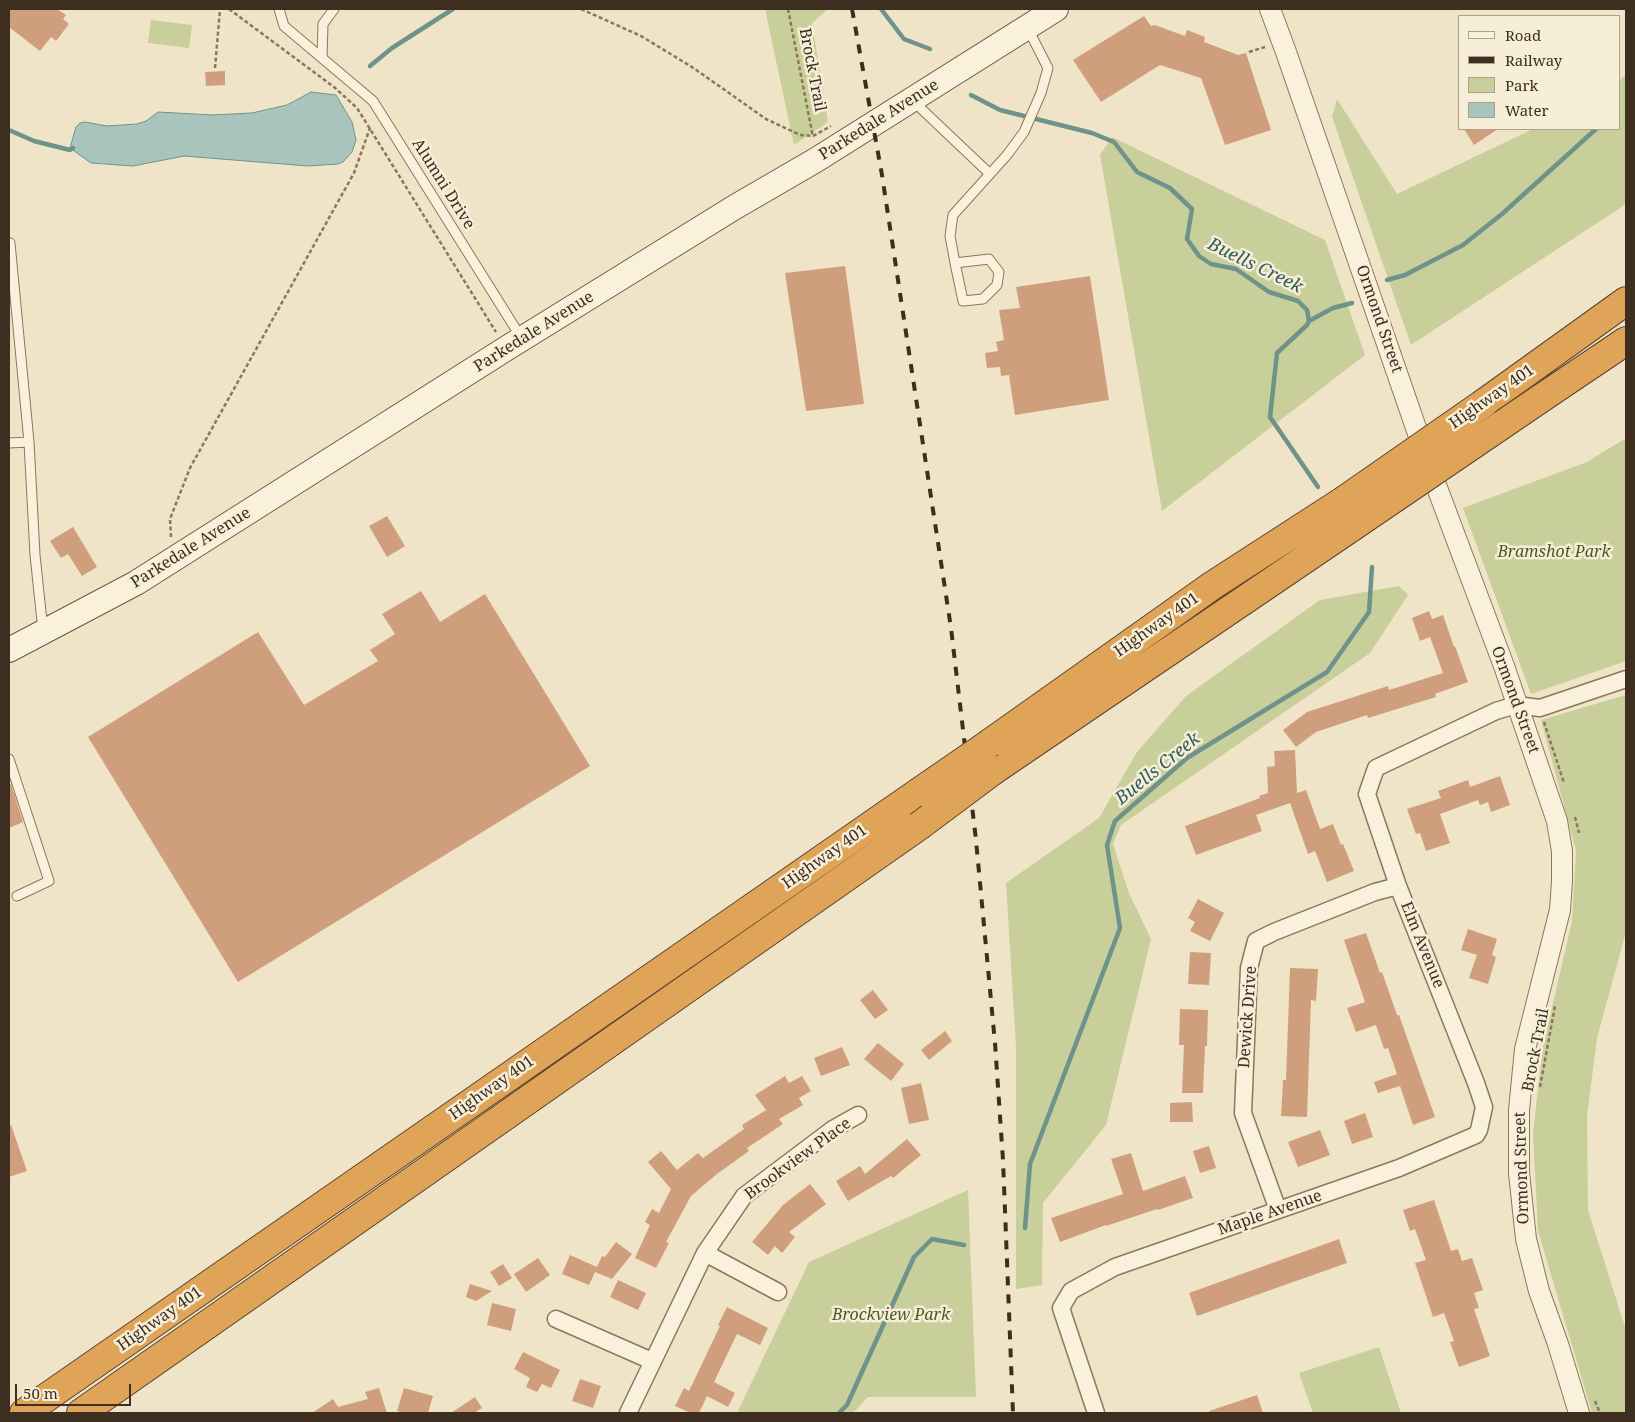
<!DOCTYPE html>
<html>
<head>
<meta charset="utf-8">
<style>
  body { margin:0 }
  #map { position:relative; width:1635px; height:1422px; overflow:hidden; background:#f0e4c8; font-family:"Noto Serif",serif }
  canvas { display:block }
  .frame { position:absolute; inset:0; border:10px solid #3d2e20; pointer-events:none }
  .legend { position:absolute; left:1458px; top:15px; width:162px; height:115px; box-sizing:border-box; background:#f7eed8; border:1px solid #ada18e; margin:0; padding:6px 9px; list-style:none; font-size:15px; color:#3d2e20 }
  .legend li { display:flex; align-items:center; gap:10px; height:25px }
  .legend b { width:25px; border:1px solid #ada18e }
  .scale { position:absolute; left:15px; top:1384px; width:116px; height:22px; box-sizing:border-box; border:2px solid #3d2e20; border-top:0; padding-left:6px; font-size:15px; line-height:18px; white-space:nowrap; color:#3d2e20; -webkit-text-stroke:4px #f7eed8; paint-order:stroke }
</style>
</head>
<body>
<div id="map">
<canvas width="1635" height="1422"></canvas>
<div class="frame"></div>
<ul class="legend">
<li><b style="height:6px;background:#faf1dc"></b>Road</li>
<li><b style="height:6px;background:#3d2e20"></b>Railway</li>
<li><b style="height:14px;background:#c9cf9b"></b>Park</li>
<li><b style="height:14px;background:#a9c4bc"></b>Water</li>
</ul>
<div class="scale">50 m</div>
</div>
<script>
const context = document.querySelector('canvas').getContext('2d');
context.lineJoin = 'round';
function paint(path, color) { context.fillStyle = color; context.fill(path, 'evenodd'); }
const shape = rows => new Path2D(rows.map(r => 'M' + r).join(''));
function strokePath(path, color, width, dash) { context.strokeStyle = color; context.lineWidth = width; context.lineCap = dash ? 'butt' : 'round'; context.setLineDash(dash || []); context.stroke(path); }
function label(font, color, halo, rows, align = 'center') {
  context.font = font + ' "Noto Serif",serif'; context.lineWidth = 5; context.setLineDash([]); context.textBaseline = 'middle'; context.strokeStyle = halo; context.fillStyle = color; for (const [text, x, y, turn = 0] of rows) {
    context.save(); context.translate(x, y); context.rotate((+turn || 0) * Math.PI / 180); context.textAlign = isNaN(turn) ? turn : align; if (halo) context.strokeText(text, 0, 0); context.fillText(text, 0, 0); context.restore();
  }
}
const green = shape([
  [765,9,828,9,812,23,828,122,794,145],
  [151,20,192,25,189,48,148,43],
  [1626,75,1626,204,1411,345,1332,117,1337,99,1397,194,1533,129,1619,129,1619,80],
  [1112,137,1325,240,1365,355,1162,511,1100,155],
  [1626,438,1626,661,1531,694,1463,508,1587,462],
  [1399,586,1408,595,1370,653,1121,825,1113,844,1129,893,1151,939,1106,1125,1043,1203,1042,1285,1016,1289,1016,1047,1006,883,1099,818,1137,752,1186,696,1320,600],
  [1626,695,1626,932,1597,1038,1587,1116,1588,1210,1626,1330,1626,1413,1592,1413,1538,1231,1533,1133,1543,1046,1572,921,1576,851,1541,720],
  [968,1190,976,1397,868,1397,853,1413,737,1413,809,1262],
  [1379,1347,1401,1413,1313,1413,1299,1373]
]);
const water = shape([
  [311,92,336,95,352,122,356,140,352,152,343,162,338,164,308,166,184,156,133,166,91,163,70,148,76,127,80,123,85,122,107,126,137,124,146,121,158,112,212,115,252,113,287,105,311,92]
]);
const stream = shape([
  [881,9,904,39,930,49],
  [370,66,392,48,453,9],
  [971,95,1000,110,1092,133,1114,142,1137,172,1170,188,1192,209,1187,239,1199,256,1211,264,1236,269,1269,292,1298,301,1307,310,1309,321,1307,325,1277,353,1270,417,1318,487],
  [9,130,34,141,70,150,73,148],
  [1387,280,1405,275,1463,245,1502,214,1596,129],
  [1309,321,1333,308,1352,303],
  [1025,1228,1030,1164,1120,928,1107,845,1115,821,1187,758,1327,672,1369,612,1372,567],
  [839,1413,847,1405,914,1257,932,1239,964,1245]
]);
const building = shape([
  [9,9,57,9,66,15,63,19,69,24,56,41,51,37,40,51,9,27],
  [1144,16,1151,26,1155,25,1185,36,1187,30,1205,37,1204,42,1238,55,1246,53,1271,130,1225,145,1201,78,1160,65,1101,102,1073,60],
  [225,71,225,85,206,86,205,72],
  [1464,129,1498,129,1474,145],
  [845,266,864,404,806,411,785,273],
  [1090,276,1109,400,1015,415,1009,375,1001,376,1000,367,987,368,985,353,998,351,996,342,1004,340,999,310,1020,308,1016,287],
  [387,516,405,546,387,557,369,526],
  [73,527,97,567,82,576,68,554,61,558,50,541],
  [421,591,440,622,485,594,590,766,238,982,88,737,258,632,304,705,378,661,370,650,395,634,382,614],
  [1429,611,1432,619,1443,615,1454,647,1455,646,1468,682,1435,694,1436,697,1368,718,1367,715,1316,732,1296,747,1283,730,1307,712,1388,686,1389,690,1443,673,1430,637,1420,641,1412,618],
  [1295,750,1297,793,1306,790,1320,829,1333,824,1341,845,1343,844,1354,871,1327,882,1315,851,1308,854,1290,803,1256,815,1262,831,1196,855,1185,826,1260,798,1259,796,1268,793,1267,767,1275,766,1274,751],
  [1500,776,1510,805,1491,812,1488,802,1480,805,1478,800,1440,814,1450,843,1426,851,1420,833,1416,834,1407,809,1441,798,1438,791,1468,780,1470,787],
  [9,784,11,784,23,822,9,828],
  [1198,899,1224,913,1210,941,1190,931,1195,922,1188,918],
  [1468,929,1497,939,1492,955,1496,957,1488,984,1469,978,1477,955,1461,950],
  [1366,933,1380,973,1382,972,1397,1015,1399,1015,1435,1117,1413,1125,1400,1086,1378,1093,1374,1082,1397,1074,1388,1048,1384,1049,1376,1025,1356,1032,1347,1008,1365,1002,1344,940],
  [1190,952,1211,953,1209,985,1188,984],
  [1290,968,1318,969,1316,1001,1311,1000,1307,1117,1281,1116,1283,1080,1286,1080],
  [873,990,888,1010,875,1019,860,1000],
  [1180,1009,1208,1010,1207,1046,1205,1046,1203,1093,1182,1093,1184,1045,1179,1045],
  [945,1031,952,1041,929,1060,921,1050],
  [878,1043,904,1064,891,1081,864,1059],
  [842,1047,850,1065,821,1076,814,1058],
  [785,1076,789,1083,802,1076,811,1091,799,1098,803,1105,779,1119,783,1124,747,1148,749,1151,717,1174,691,1196,666,1242,669,1243,656,1268,635,1258,650,1225,645,1222,652,1209,659,1213,671,1189,648,1162,661,1151,677,1170,698,1153,703,1158,744,1129,742,1125,766,1110,755,1095],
  [921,1083,929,1120,909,1124,901,1088],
  [1192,1102,1193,1122,1170,1122,1170,1103],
  [1365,1113,1373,1137,1352,1144,1344,1121],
  [11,1125,27,1171,9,1177,9,1126],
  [1320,1130,1330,1155,1298,1167,1288,1142],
  [907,1139,921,1155,893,1178,891,1176,848,1201,836,1181,860,1166,865,1174],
  [1209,1146,1216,1168,1200,1173,1193,1151],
  [1131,1153,1143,1191,1185,1176,1193,1198,1158,1210,1157,1209,1106,1226,1106,1225,1060,1242,1051,1218,1123,1194,1111,1159],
  [810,1184,826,1204,789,1232,795,1237,782,1253,775,1246,768,1255,752,1242,783,1205],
  [1434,1200,1451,1251,1458,1249,1462,1261,1472,1258,1483,1290,1474,1293,1479,1308,1474,1309,1490,1356,1459,1367,1450,1342,1454,1341,1444,1313,1433,1317,1415,1263,1426,1260,1415,1229,1410,1231,1403,1210],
  [1339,1239,1347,1263,1197,1316,1189,1293],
  [616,1242,632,1254,612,1279,595,1272,589,1285,562,1274,570,1255,597,1267,602,1256,605,1257],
  [538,1258,550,1275,526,1292,514,1274],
  [503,1264,512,1278,499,1286,490,1272],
  [618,1280,646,1293,638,1310,610,1297],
  [470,1284,492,1291,476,1301,466,1297],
  [492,1303,516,1309,511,1331,487,1325],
  [727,1307,768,1328,760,1345,737,1334,714,1382,735,1393,728,1407,707,1396,699,1413,691,1413,675,1406,684,1388,689,1391,720,1326,718,1325],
  [523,1352,560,1370,551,1388,542,1384,537,1392,526,1387,530,1378,514,1369],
  [580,1379,601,1386,593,1408,572,1401],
  [379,1388,387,1413,312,1413,333,1399,338,1407,368,1399,365,1392],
  [404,1388,433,1396,428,1413,404,1413,397,1411],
  [1257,1395,1263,1413,1209,1413,1209,1411],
  [475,1397,482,1408,474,1413,451,1413]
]);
const path = shape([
  [229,9,334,87,357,108,496,332],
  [581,9,641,36,692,67,766,119,800,135,813,136],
  [788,9,813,137],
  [1249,52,1265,47],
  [215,68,220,9],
  [813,136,831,126],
  [171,537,170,519,190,468,354,173,370,128],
  [1544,722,1564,783],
  [1575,817,1579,833],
  [1540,1087,1555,1006],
  [1595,1401,1600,1413]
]);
const service = shape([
  [279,9,284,26,373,101,522,339],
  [322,58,323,24,334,9],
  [912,100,990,174],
  [9,243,10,243,29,442,35,555,43,631],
  [955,263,989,259,999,272,997,285,983,299,963,301,955,263,950,236,953,215,1007,155,1024,132,1041,93,1048,68,1027,27],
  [9,443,29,442],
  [9,759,49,881,17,896]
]);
const minor = shape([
  [1278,1210,1243,1113,1249,968,1256,941,1274,932,1375,892,1398,886],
  [705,1253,778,1292],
  [556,1319,652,1361],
  [628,1413,705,1253,744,1196,833,1129,858,1115],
  [1096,1413,1061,1308,1071,1291,1115,1267,1399,1168,1476,1135,1479,1130,1484,1107,1476,1083,1398,886,1367,794,1376,768,1496,711,1516,705,1540,708,1626,679]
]);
const tertiary = shape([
  [1270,9,1286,52,1433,477,1504,666,1557,821,1562,851,1562,881,1560,910,1525,1049,1519,1110,1519,1173,1526,1239,1539,1291,1558,1344,1579,1413]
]);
const secondary = shape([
  [9,650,136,583,507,348,735,207,816,160,1056,9]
]);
const motorway = shape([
  [1540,399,1626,341],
  [1484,403,1626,301],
  [990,743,1213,585,1343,501],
  [994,770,1352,527],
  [24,1413,919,792],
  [81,1413,919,826]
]);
const rail = shape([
  [852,9,882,175,951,628,976,840,995,1043,1003,1160,1013,1413]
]);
const motorwayBridge = shape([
  [1343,501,1484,403],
  [1352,527,1540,399],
  [919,792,990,743],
  [919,826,994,770]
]);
const streetNames = [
  ["Brock Trail",812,70,79],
  ["Parkedale Avenue",879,120,-32],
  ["Alumni Drive",443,184,58],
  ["Ormond Street",1379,319,71],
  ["Parkedale Avenue",534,332,-32],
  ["Highway 401",1492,397,-35],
  ["Parkedale Avenue",191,548,-32],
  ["Highway 401",1157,625,-35],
  ["Ormond Street",1515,700,70],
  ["Highway 401",825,857,-35],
  ["Elm Avenue",1422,945,68],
  ["Dewick Drive",1248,1017,-86],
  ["Brock Trail",1536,1050,-79],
  ["Highway 401",492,1088,-35],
  ["Brookview Place",798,1159,-36],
  ["Ormond Street",1522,1168,-92],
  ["Maple Avenue",1270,1213,-19],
  ["Highway 401",160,1319,-35]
];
const parkNames = [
  ["Bramshot Park",1554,552],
  ["Brockview Park",891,1315]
];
const waterNames = [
  ["Buells Creek",1255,266,26],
  ["Buells Creek",1158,769,-39]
];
paint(green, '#c9cf9b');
paint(water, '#a9c4bc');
strokePath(water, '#6f938a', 1);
strokePath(stream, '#6f938a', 4.5);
paint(building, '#cf9f7d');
strokePath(service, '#8d765c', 11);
strokePath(minor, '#8d765c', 19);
strokePath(tertiary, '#8d765c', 22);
strokePath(secondary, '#6f573f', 26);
strokePath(motorway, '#5b4430', 30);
strokePath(path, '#8d765c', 2.5, [4, 2.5]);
strokePath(service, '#faf1dc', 9);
strokePath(minor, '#faf1dc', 16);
strokePath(tertiary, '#faf1dc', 20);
strokePath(secondary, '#faf1dc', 24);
strokePath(motorway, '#e0a458', 28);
strokePath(rail, '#3d2e20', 4, [9, 9]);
strokePath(motorwayBridge, '#5b4430', 30, []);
strokePath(motorwayBridge, '#e0a458', 28);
label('16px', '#3d2e20', '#f7eed8', streetNames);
label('italic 16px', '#4d5a26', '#f7eed8', parkNames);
label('italic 18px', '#2f5d5a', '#f7eed8', waterNames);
</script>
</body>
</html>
